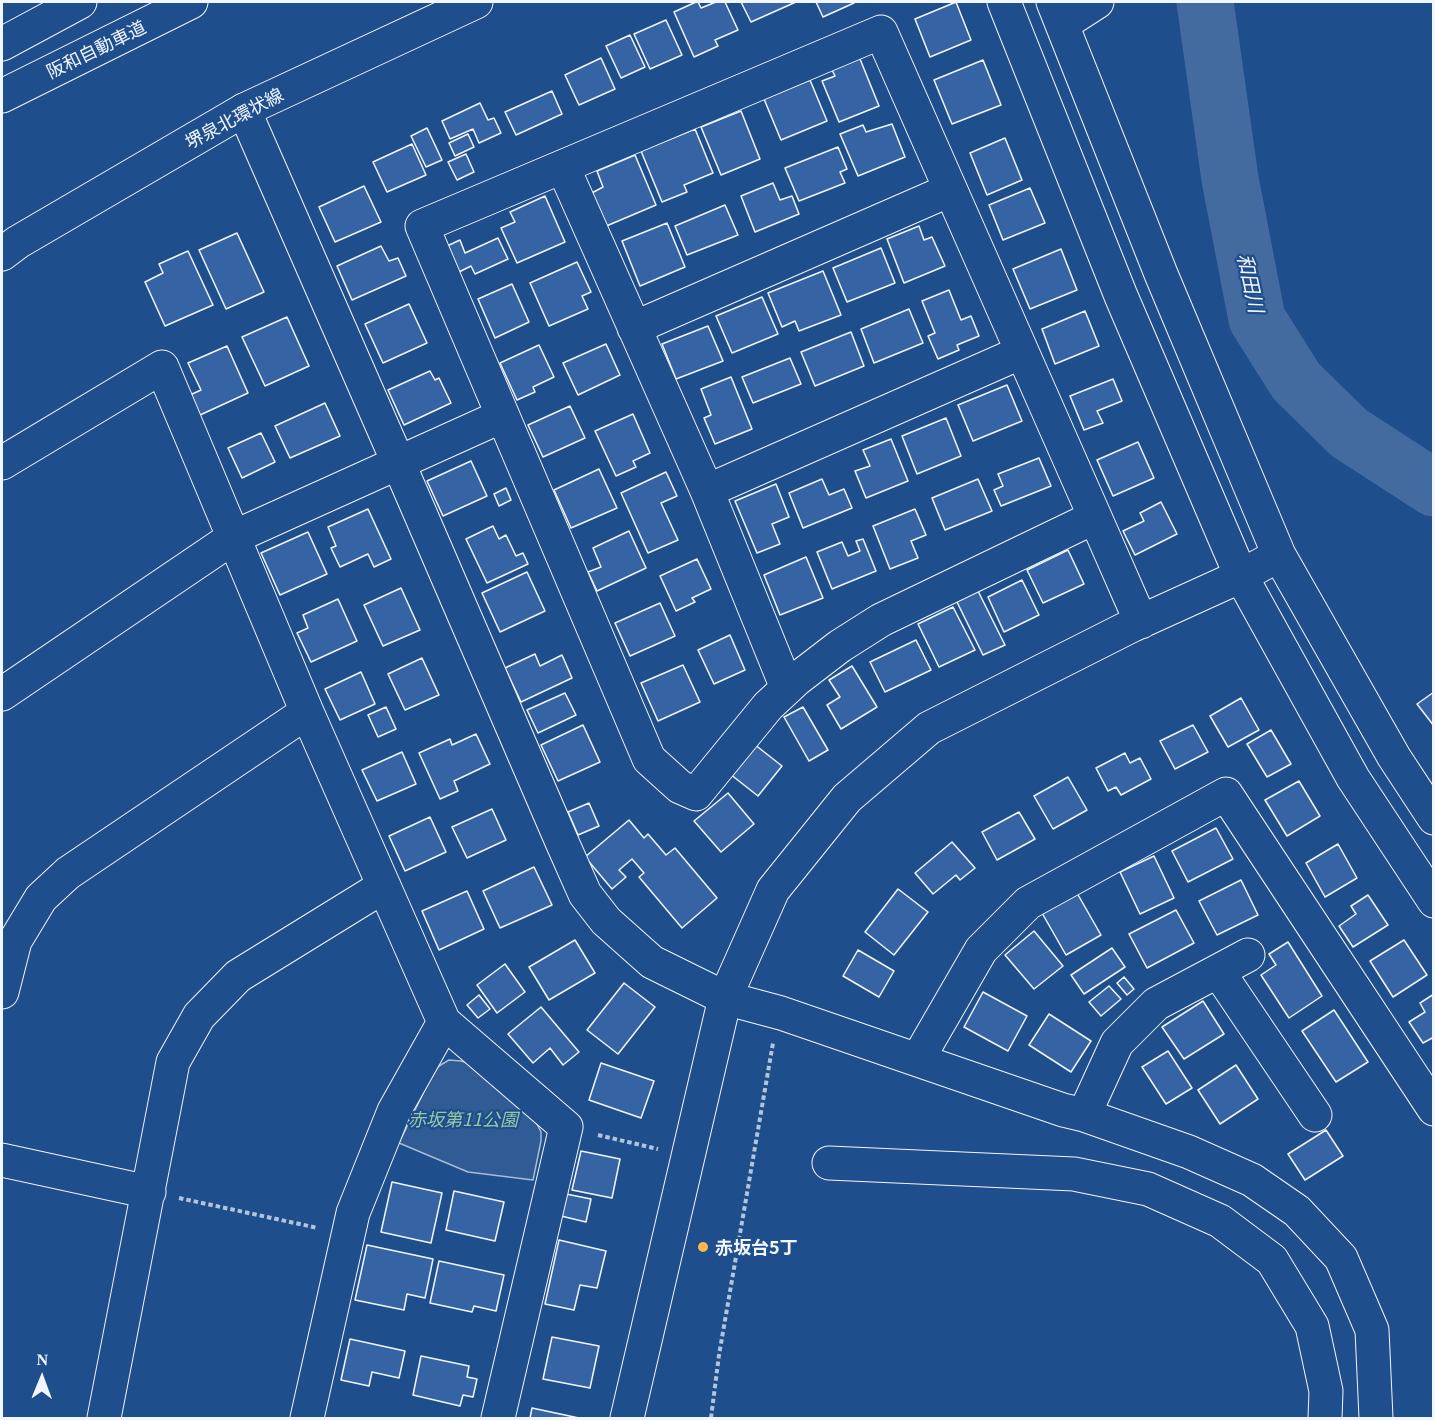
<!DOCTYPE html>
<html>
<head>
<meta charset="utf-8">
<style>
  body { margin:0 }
  #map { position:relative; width:1435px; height:1420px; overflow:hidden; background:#1f4e8c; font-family:Georgia,serif }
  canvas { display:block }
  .frame { position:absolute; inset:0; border:3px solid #f2f6ff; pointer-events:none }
  .north { position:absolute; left:12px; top:1348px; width:60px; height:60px; -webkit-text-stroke:4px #1f4e8c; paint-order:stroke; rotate:1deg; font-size:16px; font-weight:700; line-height:24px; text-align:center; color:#f2f6ff }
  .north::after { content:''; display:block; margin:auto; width:21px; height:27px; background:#f2f6ff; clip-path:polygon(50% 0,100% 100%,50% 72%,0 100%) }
</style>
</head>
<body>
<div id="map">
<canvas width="1435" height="1420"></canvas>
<div class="frame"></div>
<div class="north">N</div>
</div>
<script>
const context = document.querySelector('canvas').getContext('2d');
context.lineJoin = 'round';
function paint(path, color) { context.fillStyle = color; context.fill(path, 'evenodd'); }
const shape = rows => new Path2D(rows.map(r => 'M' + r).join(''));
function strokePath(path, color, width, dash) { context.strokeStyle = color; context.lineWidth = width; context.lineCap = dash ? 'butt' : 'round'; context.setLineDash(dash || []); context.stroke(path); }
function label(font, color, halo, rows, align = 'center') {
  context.font = font + ' Georgia,"Noto Sans JP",serif'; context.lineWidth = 4.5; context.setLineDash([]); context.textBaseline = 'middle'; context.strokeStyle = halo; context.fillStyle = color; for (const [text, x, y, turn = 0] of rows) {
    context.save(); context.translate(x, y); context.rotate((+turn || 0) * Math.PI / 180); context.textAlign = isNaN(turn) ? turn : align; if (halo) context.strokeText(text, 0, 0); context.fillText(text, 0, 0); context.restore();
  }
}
const built = shape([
  [449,1060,461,1061,471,1064,537,1124,541,1132,541,1141,533,1180,468,1172,399,1143,433,1073,439,1066,449,1060]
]);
const river = shape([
  [1205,2,1230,179,1257,319,1296,381,1349,433,1434,488]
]);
const building = shape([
  [696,2,698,2,701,8,716,2,725,2,738,30,715,40,718,46,694,57,674,12,696,2],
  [741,2,796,2,751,22,741,2],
  [816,2,854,2,854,3,823,17,816,2],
  [956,2,971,40,930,57,915,19,956,2],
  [666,20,682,55,650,69,634,34,666,20],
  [630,35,645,67,621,78,606,46,630,35],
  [858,54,879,106,839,122,822,81,835,76,830,66,858,54],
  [601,58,615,89,579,105,565,75,601,58],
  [983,60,1001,105,952,124,934,80,983,60],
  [810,80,827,121,781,140,764,99,810,80],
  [552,91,562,114,516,135,505,112,552,91],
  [480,103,488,120,494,118,501,133,479,143,473,129,450,139,442,121,480,103],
  [741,111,760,159,721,175,701,127,741,111],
  [892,124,905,157,858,176,840,134,863,125,866,132,892,124],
  [427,128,442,160,426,167,411,136,427,128],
  [695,129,713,173,684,185,687,192,662,202,641,151,695,129],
  [468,134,474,147,455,156,449,143,468,134],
  [1005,138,1022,180,987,195,970,153,1005,138],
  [412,144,426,175,387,192,373,162,412,144],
  [838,147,847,169,840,172,845,183,799,201,785,168,838,147],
  [466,154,474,172,457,180,448,162,466,154],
  [635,155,656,205,604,227,590,194,603,187,597,171,635,155],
  [773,183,780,200,792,196,799,214,755,232,741,196,773,183],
  [364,186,381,222,335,242,319,207,364,186],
  [1030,188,1045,223,1003,240,989,205,1030,188],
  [545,196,565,242,517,263,501,228,515,222,510,212,545,196],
  [725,205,738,235,687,255,675,226,725,205],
  [667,223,685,267,640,286,622,241,667,223],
  [919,226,924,240,932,237,945,266,904,283,887,239,919,226],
  [237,233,264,292,226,309,199,250,237,233],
  [498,238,508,259,475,274,471,266,459,272,447,246,460,240,465,253,498,238],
  [381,246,389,261,398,258,406,276,352,300,337,266,381,246],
  [881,248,895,283,847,302,833,268,881,248],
  [1061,249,1077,290,1030,309,1013,269,1061,249],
  [188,251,213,305,165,326,145,282,163,273,159,264,188,251],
  [577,262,591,292,582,296,588,309,549,326,530,283,577,262],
  [823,271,841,315,799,331,795,321,782,327,768,293,823,271],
  [512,284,529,322,495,338,478,299,512,284],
  [949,290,961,320,971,316,979,336,957,345,959,350,938,359,928,336,935,333,922,301,949,290],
  [762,297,778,334,732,353,716,316,762,297],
  [409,304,427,343,383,363,365,324,409,304],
  [909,309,923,343,874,363,861,329,909,309],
  [1085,311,1099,346,1055,364,1042,329,1085,311],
  [287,317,309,366,265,386,242,337,287,317],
  [708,326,723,361,676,379,662,344,708,326],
  [851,332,864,366,815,386,801,352,851,332],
  [606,344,620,375,578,395,563,363,606,344],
  [539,345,554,377,533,387,535,392,517,400,500,363,539,345],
  [227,346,248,393,200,415,190,395,201,390,188,363,227,346],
  [790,358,801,384,753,403,742,377,790,358],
  [430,371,435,380,439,378,451,403,404,425,388,390,430,371],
  [731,377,752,429,715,444,704,418,711,415,701,389,731,377],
  [1113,379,1122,401,1097,411,1103,423,1084,430,1070,396,1113,379],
  [1007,385,1022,421,973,441,958,405,1007,385],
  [325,403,340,436,290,458,275,426,325,403],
  [570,406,585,438,543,457,528,425,570,406],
  [633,414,650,453,633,461,636,467,616,476,595,431,633,414],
  [946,418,961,456,917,474,902,436,946,418],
  [261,433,275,462,242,478,228,448,261,433],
  [891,439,908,481,866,498,855,471,870,466,863,450,891,439],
  [1138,442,1154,478,1113,496,1097,460,1138,442],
  [1039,458,1051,486,1001,506,994,490,1003,486,998,474,1039,458],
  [471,461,487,496,443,516,427,481,471,461],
  [599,469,617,508,571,528,554,490,599,469],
  [666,472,677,496,661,503,678,540,648,553,621,493,666,472],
  [822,479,829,495,844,489,852,508,803,528,789,493,822,479],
  [978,479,992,511,945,530,932,498,978,479],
  [776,484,789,517,772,524,780,544,757,553,735,501,776,484],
  [506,488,511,500,499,506,494,494,506,488],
  [1161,502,1177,534,1135,555,1123,531,1144,521,1140,513,1161,502],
  [368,509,391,559,374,567,368,554,340,567,331,548,336,546,328,527,368,509],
  [915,509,926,535,911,541,918,558,890,569,873,526,915,509],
  [493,526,499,539,506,535,516,556,523,553,528,564,487,583,466,539,493,526],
  [629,531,646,568,597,591,588,572,601,567,593,548,629,531],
  [308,532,327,574,280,595,261,553,308,532],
  [863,539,876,571,832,589,817,552,842,542,848,556,860,551,856,541,863,539],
  [1068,550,1084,584,1043,603,1027,570,1068,550],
  [806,557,823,598,780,615,764,575,806,557],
  [697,559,711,589,692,598,695,602,676,611,660,576,697,559],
  [527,572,545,611,500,632,482,593,527,572],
  [1022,580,1039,615,1004,632,988,597,1022,580],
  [401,588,420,630,383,646,364,605,401,588],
  [977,589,1005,645,983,655,956,600,977,589],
  [338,599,357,641,311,662,297,633,308,628,303,615,338,599],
  [660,603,675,636,630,656,615,623,660,603],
  [953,607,975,650,939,667,918,624,953,607],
  [730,635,745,670,714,684,698,650,730,635],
  [916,640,931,670,885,692,870,662,916,640],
  [535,654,540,666,562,655,572,678,521,702,505,668,535,654],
  [422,658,439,695,405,710,388,674,422,658],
  [683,665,700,702,658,721,641,683,683,665],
  [852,666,877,707,841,729,827,705,840,697,829,680,852,666],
  [361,672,375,704,340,720,325,689,361,672],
  [1434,692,1434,726,1417,704,1434,692],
  [565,693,576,715,538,733,527,710,565,693],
  [1241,698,1259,730,1228,747,1210,716,1241,698],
  [386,707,396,729,378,737,368,715,386,707],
  [803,707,828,750,809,761,784,717,803,707],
  [583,725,600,762,558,781,541,745,583,725],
  [1193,725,1208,752,1175,769,1160,741,1193,725],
  [1271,730,1291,764,1267,777,1247,744,1271,730],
  [476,734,490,764,454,781,458,791,440,799,419,753,450,739,452,745,476,734],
  [754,744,782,766,758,796,730,774,754,744],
  [402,752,416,784,377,801,362,770,402,752],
  [1125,753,1130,763,1140,758,1151,779,1121,795,1116,787,1108,791,1096,768,1125,753],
  [1068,777,1087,810,1053,829,1034,796,1068,777],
  [1299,781,1320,816,1287,836,1265,800,1299,781],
  [728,793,754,824,721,852,694,821,728,793],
  [589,803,599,826,578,835,568,812,589,803],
  [492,809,506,840,467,858,452,827,492,809],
  [1019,812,1035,839,997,860,982,832,1019,812],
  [430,817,446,852,405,871,389,836,430,817],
  [629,820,644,838,648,834,666,855,675,848,717,898,682,928,639,877,644,873,632,859,619,870,626,877,612,889,585,857,629,820],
  [1216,828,1233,859,1188,882,1172,851,1216,828],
  [952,842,975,868,960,880,956,875,933,894,915,873,952,842],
  [1338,844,1357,878,1325,897,1306,863,1338,844],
  [1154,856,1174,898,1140,914,1120,872,1154,856],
  [534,867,552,905,500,928,483,891,534,867],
  [1241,880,1258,915,1217,935,1199,901,1241,880],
  [898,889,928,912,894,955,865,932,898,889],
  [467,891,484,929,439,950,422,911,467,891],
  [1077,893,1101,935,1066,955,1042,913,1077,893],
  [1368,895,1388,925,1353,947,1339,926,1356,914,1351,906,1368,895],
  [1176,910,1194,943,1147,968,1129,934,1176,910],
  [1034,931,1063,966,1034,989,1005,955,1034,931],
  [575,940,595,973,549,1000,529,967,575,940],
  [1404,940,1427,975,1393,997,1370,961,1404,940],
  [1288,942,1322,996,1289,1018,1261,975,1276,965,1269,954,1288,942],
  [1112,948,1125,967,1084,994,1071,975,1112,948],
  [858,950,894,971,879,997,843,976,858,950],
  [505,964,525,992,497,1013,477,985,505,964],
  [1124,977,1134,989,1127,995,1117,983,1124,977],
  [624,983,655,1007,618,1054,587,1030,624,983],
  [1109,986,1121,999,1101,1016,1089,1002,1109,986],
  [983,992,1027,1016,1008,1051,964,1027,983,992],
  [1434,994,1434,1037,1423,1043,1409,1022,1425,1012,1420,1003,1434,994],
  [479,995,490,1009,478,1018,467,1005,479,995],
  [1203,1001,1224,1034,1184,1059,1162,1027,1203,1001],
  [541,1007,579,1052,563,1065,550,1048,533,1063,508,1034,541,1007],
  [1334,1010,1368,1062,1336,1082,1302,1031,1334,1010],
  [1049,1014,1091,1041,1071,1072,1029,1045,1049,1014],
  [1168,1051,1192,1088,1166,1104,1142,1067,1168,1051],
  [601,1063,654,1081,641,1118,589,1100,601,1063],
  [1236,1065,1258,1099,1220,1124,1198,1090,1236,1065],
  [1326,1130,1343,1156,1305,1180,1288,1154,1326,1130],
  [581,1151,620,1159,612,1198,572,1190,581,1151],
  [392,1182,442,1193,431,1243,381,1232,392,1182],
  [454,1191,504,1202,495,1241,446,1230,454,1191],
  [566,1194,591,1199,586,1222,561,1216,566,1194],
  [559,1240,606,1251,597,1288,580,1285,574,1310,545,1304,559,1240],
  [367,1245,433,1259,425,1298,407,1294,404,1310,355,1300,367,1245],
  [439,1261,504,1275,496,1311,474,1306,472,1312,430,1303,439,1261],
  [552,1337,599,1346,590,1388,543,1379,552,1337],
  [350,1339,405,1351,399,1378,372,1372,369,1386,341,1380,350,1339],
  [421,1356,469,1366,467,1377,477,1379,473,1397,463,1395,460,1406,413,1395,421,1356],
  [532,1408,579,1418,530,1418,532,1408]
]);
const path = shape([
  [598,1135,658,1149],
  [179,1198,318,1228],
  [711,1418,719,1355,773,1043]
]);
const minor = shape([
  [1004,2,1121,296,1241,576,1353,778,1434,901],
  [1053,2,1161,274,1279,555,1394,757,1434,818],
  [1063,24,1097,2],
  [244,110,398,462,562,842,585,894,606,921,652,962,725,998,781,1013,1063,1110,1084,1115,1189,1152,1252,1180,1297,1211,1341,1258,1372,1330,1376,1418],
  [563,167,707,491,787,688],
  [634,328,950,190],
  [2,463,162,367,307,712,444,1022,566,1127,498,1418],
  [707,491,1022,352],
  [1095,517,881,620,840,646,797,679,768,706,696,794,680,787,649,759,422,226,881,32,1095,517,1141,622],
  [2,694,234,537,502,416],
  [1218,971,1315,1115],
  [2,992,15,941,41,898,68,873,307,712],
  [918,1059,981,950,1028,903,1226,794,1434,1109],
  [1084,1115,1117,1043,1156,1004,1248,955],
  [2,1160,149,1192],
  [829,1163,1074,1174,1148,1189,1220,1221,1272,1260,1312,1326,1326,1391,1325,1418],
  [104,1418,173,1062,199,1016,238,976,384,886],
  [307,1418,353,1213,394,1111,444,1022],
  [627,1418,725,998,773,890,847,798,929,728,1133,625,1241,576,1279,555]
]);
const major = shape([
  [2,254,18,242,244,110,476,2]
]);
const highway = shape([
  [2,44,80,2],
  [2,96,191,2]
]);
const markers = [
  [703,1247,6,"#ffb74d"]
];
const streetNames = [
  ["阪和自動車道",96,49,-26],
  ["堺泉北環状線",234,118,-28]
];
const parkNames = [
  ["赤坂第11公園",463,1119]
];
const poiNames = [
  ["赤坂台5丁",715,1247]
];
const waterNames = [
  ["和田川",1251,283,78]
];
paint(built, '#305b95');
strokePath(built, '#a8bbd7', 1.5);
strokePath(river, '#446ba0', 57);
paint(building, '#3563a3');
strokePath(building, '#f2f6ff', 1.5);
strokePath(minor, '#f2f6ff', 35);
strokePath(major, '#f2f6ff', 35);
strokePath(highway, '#f2f6ff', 35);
strokePath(path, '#b3c4dc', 4, [4.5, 3]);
strokePath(minor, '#1f4e8c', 33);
strokePath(major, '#1f4e8c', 33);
strokePath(highway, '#1f4e8c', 33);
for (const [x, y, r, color] of markers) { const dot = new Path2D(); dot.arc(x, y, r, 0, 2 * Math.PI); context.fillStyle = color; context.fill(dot); strokePath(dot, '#1f4e8c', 2); }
label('18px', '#f2f6ff', '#1f4e8c', streetNames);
label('italic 18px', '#97c8a6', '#1f4e8c', parkNames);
label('bold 18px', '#f2f6ff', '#1f4e8c', poiNames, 'left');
label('italic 20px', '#f2f6ff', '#1f4e8c', waterNames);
</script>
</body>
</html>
